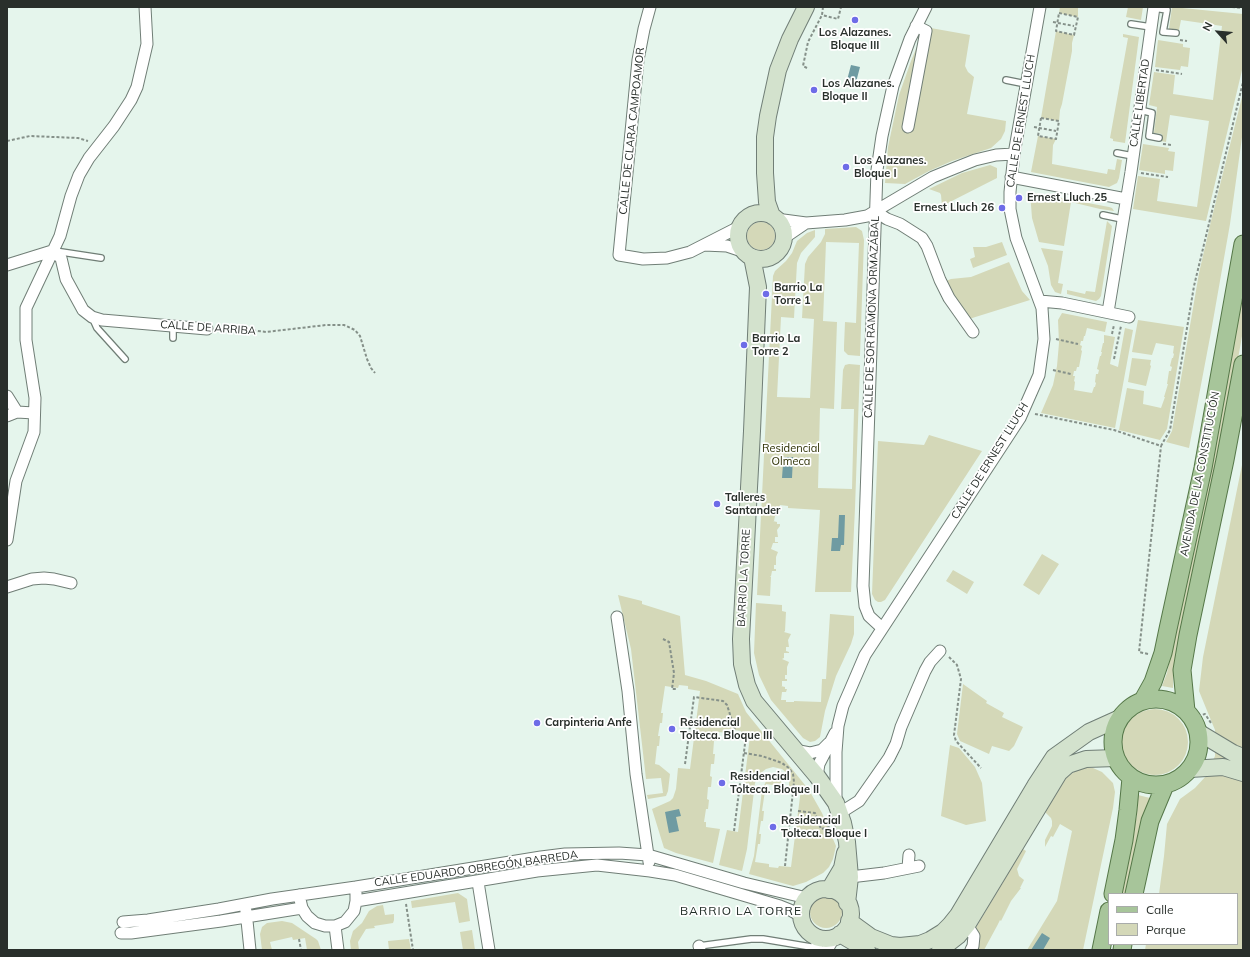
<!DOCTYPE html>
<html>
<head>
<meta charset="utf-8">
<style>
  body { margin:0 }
  #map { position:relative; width:1250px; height:957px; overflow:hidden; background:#e5f5ec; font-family:Mulish,sans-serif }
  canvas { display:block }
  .frame { position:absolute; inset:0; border:8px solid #292f2b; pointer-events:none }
  .legend { position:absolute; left:1108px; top:893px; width:130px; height:52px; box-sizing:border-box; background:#fff; border:1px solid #a9acaa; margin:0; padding:5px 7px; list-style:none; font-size:12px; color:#292f2b }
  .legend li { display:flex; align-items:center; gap:8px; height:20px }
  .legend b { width:20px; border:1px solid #a9acaa }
  .north { position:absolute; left:1198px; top:12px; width:40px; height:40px; -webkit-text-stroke:3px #fff; paint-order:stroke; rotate:297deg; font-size:11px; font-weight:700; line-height:16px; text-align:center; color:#292f2b }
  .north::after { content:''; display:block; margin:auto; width:14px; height:18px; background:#292f2b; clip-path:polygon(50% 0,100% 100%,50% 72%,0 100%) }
</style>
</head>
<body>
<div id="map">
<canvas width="1250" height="957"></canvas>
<div class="frame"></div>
<ul class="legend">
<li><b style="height:5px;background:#a7c59a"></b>Calle</li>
<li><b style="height:11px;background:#d4d8b8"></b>Parque</li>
</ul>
<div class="north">N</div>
</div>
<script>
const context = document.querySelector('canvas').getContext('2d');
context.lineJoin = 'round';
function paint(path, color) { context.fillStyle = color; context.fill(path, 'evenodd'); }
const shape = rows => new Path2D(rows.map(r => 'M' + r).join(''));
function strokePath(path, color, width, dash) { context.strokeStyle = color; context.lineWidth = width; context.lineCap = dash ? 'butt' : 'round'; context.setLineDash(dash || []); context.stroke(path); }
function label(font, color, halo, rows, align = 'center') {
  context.font = font + ' Mulish,sans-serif'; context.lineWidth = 3.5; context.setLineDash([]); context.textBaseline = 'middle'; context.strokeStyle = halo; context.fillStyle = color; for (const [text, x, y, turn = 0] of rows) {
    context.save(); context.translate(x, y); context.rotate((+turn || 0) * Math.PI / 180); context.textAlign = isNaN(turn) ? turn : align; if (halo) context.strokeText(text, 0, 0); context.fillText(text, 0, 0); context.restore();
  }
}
const green = shape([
  [1060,7,1078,7,1078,17,1059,13],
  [1128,7,1143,7,1141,20,1126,17],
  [1172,7,1243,14,1243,66,1206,221,1133,209,1138,176,1160,179,1157,201,1197,207,1209,121,1170,115,1166,142,1161,141,1162,134,1154,133,1157,107,1149,105,1154,72,1175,75,1173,94,1213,100,1222,26,1181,20,1179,30,1169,29],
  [925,27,970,35,965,66,968,72,974,77,967,114,1006,121,1005,131,1001,139,991,148,952,161,929,171,905,184,885,183,888,147,899,95,911,61],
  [1056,31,1074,35,1072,43,1072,51,1062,104,1060,110,1059,121,1041,118],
  [1123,34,1139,37,1125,143,1113,141,1113,139,1110,138,1128,38,1123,37],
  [1158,40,1183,44,1183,47,1190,48,1188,67,1181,66,1180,70,1155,67],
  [1243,93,1243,130,1230,224,1211,332,1189,448,1166,442,1172,431,1199,273,1211,221],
  [1038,136,1056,139,1053,145,1052,164,1107,174,1108,169,1115,170,1117,159,1122,160,1119,178,1117,183,1109,187,1031,172],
  [1143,144,1169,148,1168,151,1175,152,1173,171,1165,170,1165,174,1139,170],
  [990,165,997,168,997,178,942,206,941,195,940,193,929,189,962,173],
  [1030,192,1109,207,1112,208,1114,211,1100,209,1071,202,1064,246,1039,242,1032,218],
  [1107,221,1112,226,1101,296,1099,299,1096,301,1067,294,1067,290,1085,294,1086,291,1095,292],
  '747 236a14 14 0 1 1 28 0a14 14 0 1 1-28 0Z',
  [856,227,862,231,864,240,860,356,848,355,844,351,844,346,845,322,856,323,859,243,826,242,823,321,837,322,834,409,820,408,818,488,852,489,854,409,841,409,843,370,845,365,849,364,860,365,855,508,851,592,815,592,820,510,788,508,788,506,780,505,779,508,779,512,777,513,777,516,775,516,774,521,773,521,777,522,777,524,780,524,780,526,777,530,778,537,775,537,775,542,778,542,778,543,773,543,771,549,778,552,776,557,776,565,774,565,774,569,776,569,776,571,772,571,771,576,770,576,771,577,770,596,757,595,773,276,775,271,786,261,792,253,797,241,807,233,815,230,815,237,801,253,797,263,794,318,781,317,777,397,810,398,814,319,802,318,805,264,808,257,821,242,825,234,825,229],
  [1002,242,1007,255,973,268,970,259,975,257,973,247,986,247],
  [1041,248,1063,251,1058,283,1063,284,1061,294,1055,292,1051,285,1048,266],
  [1009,262,1022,291,1030,300,969,319,952,297,946,281,951,279,971,277],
  [1243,291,1242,336,1230,405,1173,673,1173,688,1162,686,1167,673,1206,486,1223,404],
  [1062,313,1107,322,1105,332,1087,328,1085,336,1084,336,1083,341,1081,341,1080,345,1082,346,1081,350,1082,351,1079,367,1077,367,1076,371,1074,371,1073,376,1075,376,1074,381,1075,382,1074,390,1092,393,1094,387,1095,387,1096,383,1095,382,1096,374,1098,374,1099,370,1097,369,1100,356,1101,356,1102,352,1101,352,1103,343,1104,343,1104,335,1115,337,1110,364,1118,367,1125,328,1133,330,1115,428,1041,413,1053,385,1057,366,1059,343,1058,320],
  [1138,320,1184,327,1167,429,1160,440,1119,430,1127,388,1144,391,1143,404,1161,408,1165,397,1164,397,1168,384,1167,384,1169,371,1171,371,1172,367,1170,366,1172,358,1173,358,1174,354,1173,353,1174,346,1156,343,1152,355,1132,352],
  [1132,358,1151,360,1150,365,1151,366,1146,386,1128,382],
  [929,435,982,451,885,600,881,602,878,602,875,600,872,594,878,441,924,445],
  [1243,460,1243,950,1145,950,1146,944,1237,944,1237,894,1159,894,1164,856,1167,824,1180,799,1195,788,1206,776,1215,756,1215,730,1199,691,1203,657],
  [1042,554,1059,564,1039,595,1023,585],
  [953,570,974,582,967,594,946,581],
  [618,595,642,601,642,604,680,616,685,675,706,681,738,694,746,712,754,722,809,790,822,813,836,846,833,859,829,867,823,873,806,882,793,886,749,874,754,856,762,790,767,779,772,776,780,778,782,783,780,783,779,786,766,784,762,811,764,811,763,821,761,821,759,834,761,834,760,844,758,844,755,862,769,864,769,867,778,868,779,866,791,867,801,789,789,787,789,778,788,774,782,769,773,767,766,769,762,772,758,776,755,783,747,849,742,871,719,865,727,830,738,832,750,736,741,735,741,731,729,729,728,733,718,732,717,741,714,741,713,754,715,754,714,764,711,764,710,776,712,777,711,787,708,787,707,799,709,800,708,809,706,809,704,822,706,822,706,827,720,829,713,863,676,853,664,848,652,809,670,801,673,798,676,789,678,768,690,769,700,691,688,689,688,686,679,685,678,688,665,686,661,713,663,713,662,723,660,723,658,736,660,736,659,746,657,746,655,764,659,765,670,774,668,791,666,796,648,799,647,795,663,793,661,778,646,779,631,649],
  [756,603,782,605,782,611,786,612,785,631,784,632,791,634,788,640,789,647,786,647,786,651,789,652,789,653,784,653,784,658,782,659,789,662,787,667,787,675,785,675,785,679,787,679,787,681,782,681,782,686,781,686,785,687,785,689,787,689,786,692,782,692,781,700,786,700,786,702,794,702,794,701,821,702,822,679,826,679,830,614,854,616,854,634,851,644,836,676,825,711,820,737,815,741,810,742,803,738,771,700,759,675,754,653],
  [963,684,987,701,986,703,1004,713,1002,717,1023,727,1014,746,1009,751,992,746,989,754,960,741,957,734],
  '1122 742a33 33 0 1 1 66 0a33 33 0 1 1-66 0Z',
  [950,745,959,748,975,767,982,783,986,821,966,825,941,816],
  [1083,768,1093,768,1102,772,1113,783,1115,792,1113,808,1083,950,1027,950,1057,901,1072,831,1060,824,1053,837,1051,836,1045,847,1045,840,1052,826,1052,821,1051,818,1045,812,1066,778,1074,772],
  [1138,795,1150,798,1143,815,1126,894,1120,894,1137,815],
  [1023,849,1026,851,1017,869,1019,876,1024,880,1020,888,1021,888,1011,901,1001,921,1000,920,997,926,984,950,975,950,980,940,979,935,975,929],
  [458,893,467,899,470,921,459,923,455,902,412,908,411,901],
  '810 912a16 16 0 1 1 32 0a16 16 0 1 1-32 0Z',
  [383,905,385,915,394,914,394,920,393,923,374,926,375,928,366,929,358,942,359,950,351,950,350,941,353,931,362,923,369,911,377,906],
  [282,921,292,923,316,939,318,941,321,950,307,950,305,938,293,940,292,937,270,942,272,950,262,950,260,934,262,927,267,923],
  [472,930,475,950,463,950,460,932],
  [409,939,411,950,389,950,388,941]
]);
const water = shape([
  [851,65,860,67,855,86,846,84],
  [778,457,793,457,792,478,782,478,783,464,778,464],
  [839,515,845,515,844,545,841,545,840,551,831,551,832,538,838,538],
  [679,809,681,816,676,817,679,831,669,833,665,812],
  [1042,933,1050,938,1043,950,1031,950]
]);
const path = shape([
  [823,7,822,15,838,19,841,7],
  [1232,7,1243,8],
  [1059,13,1078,17,1074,35,1056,31,1059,13],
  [1053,22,1074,26],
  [1180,40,1187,41],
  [807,68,803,66,808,42,822,15],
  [1156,70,1182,74],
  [1041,118,1059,121,1056,139,1038,136,1041,118],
  [1034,127,1056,131],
  [7,141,30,136,78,138,88,141],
  [1163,144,1172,145],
  [1141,173,1168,177],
  [218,329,242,329,266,332,326,325,344,325,355,330,360,336,367,359,371,368,375,373],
  [1112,334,1114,325],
  [1056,339,1078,344],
  [1114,359,1121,326],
  [1053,370,1071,374],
  [1035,414,1114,430,1161,446,1170,430,1194,286,1243,82],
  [663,639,669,642,674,673,672,689,676,689],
  [1148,654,1139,652,1161,446],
  [949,657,957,665,961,679,954,735,956,741,981,768],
  [1198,716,1205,714,1211,723],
  [744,753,762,756,782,763,789,768,793,774,794,782,785,866],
  [685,764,694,697,723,701,727,705,735,730],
  [798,811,815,813,821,829,830,827],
  [734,831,746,736],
  [406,904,413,950],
  [299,939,301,950]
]);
const lane = shape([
  [1154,8,1167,10,1163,32,1176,33],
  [1131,24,1151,27],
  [1006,80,1026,84],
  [1140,110,1152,113,1149,136,1159,138],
  [1117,153,1133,156],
  [1103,215,1122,219],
  [55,251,101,258],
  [92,317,97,328,125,359],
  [173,325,173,338],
  [699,946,751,939,763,939,817,948]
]);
const street = shape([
  [650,7,644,29,638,60,619,255,643,259,667,258,690,252,741,226],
  [908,127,926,31,916,26],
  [1011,177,1126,199],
  [875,211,887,219,900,224,922,238,927,246,940,280,949,298,973,332],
  [776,219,806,223,845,220,867,216,933,177,955,168,975,160,996,155,1014,154],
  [784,238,806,223],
  [704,245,727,246,745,252],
  [7,265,52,251,61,258,66,279,83,310,92,317,102,320,207,329],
  [1040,301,1062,303,1129,317],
  [1108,312,1131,172,1154,7],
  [7,396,17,412],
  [7,416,17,412,34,413],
  [7,540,16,481,34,432,35,398,26,340,26,308,60,236,71,196,79,175,89,158,114,126,131,100,137,87,147,44,145,7],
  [7,587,32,579,44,578,54,579,71,583],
  [617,617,628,691,636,774,649,862],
  [882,628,869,616,865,606,863,586,877,170,882,136,893,86,910,39,926,7],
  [794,750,810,753,822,750,829,743],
  [817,776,819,764,835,733],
  [836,803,836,752,838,726,843,706,850,690,865,655,1020,418,1039,375,1044,339,1042,308,1016,238,1010,209,1010,192,1014,154,1040,7],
  [840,813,859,801,889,758,896,744,901,727,925,671,930,662,940,651],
  [908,868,909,855],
  [850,877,884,873,919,866],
  [478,882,489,950],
  [356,887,541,857,565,854,619,853,648,855,744,883,807,898],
  [356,901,537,871,597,865,650,871,675,875,780,906,790,910,801,916],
  [246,911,250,950],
  [123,922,148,920,219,909,272,899,356,887,356,901,354,911,345,922,335,926,325,926,315,923,307,916,302,908,299,895],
  [967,925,974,936,973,946,971,950],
  [335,926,338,950],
  [121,933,131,933,221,921,302,908],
  [817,937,817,950],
  [699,946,700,950],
  [827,950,834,938]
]);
const secondary = shape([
  '738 236a23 23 0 1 1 46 0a23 23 0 1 1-46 0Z',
  [772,216,767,202,765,173,765,137,768,116,778,70,790,39,806,7],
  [752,257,758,287,752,431,741,639,742,664,747,685,754,701,817,776,836,803,843,823,847,842,850,877,847,903],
  [1198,732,1233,753,1243,757],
  [1190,769,1223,767,1243,773],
  '801 914a25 25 0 1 1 50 0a25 25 0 1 1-50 0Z',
  [829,890,842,868,845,853],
  [849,921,871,937,891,945,900,946,920,944,930,940,943,932,950,925,958,915,1035,786,1054,757,1089,732,1120,718],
  [840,934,867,950],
  [940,950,958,936,967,925,1059,773,1068,765,1086,759,1116,758]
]);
const primary = shape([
  '1113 742a43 43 0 1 1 86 0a43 43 0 1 1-86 0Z',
  [1143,700,1153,682,1163,653,1168,629,1203,468,1243,244],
  [1186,711,1182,670,1188,635,1225,460,1243,364],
  [1113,894,1124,840,1128,810,1131,778],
  [1134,894,1150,821,1165,785],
  [1101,950,1109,911],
  [1122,950,1123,944]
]);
const markers = [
  [855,20,4,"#6e6ce7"],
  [814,90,4,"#6e6ce7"],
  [846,167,4,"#6e6ce7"],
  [1019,198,4,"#6e6ce7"],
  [1002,208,4,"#6e6ce7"],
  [766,294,4,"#6e6ce7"],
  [744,345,4,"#6e6ce7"],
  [717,504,4,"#6e6ce7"],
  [537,723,4,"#6e6ce7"],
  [672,729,4,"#6e6ce7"],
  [722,783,4,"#6e6ce7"],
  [773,827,4,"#6e6ce7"]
];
const poiNames = [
  ["Los Alazanes.",855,33,"center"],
  ["Bloque III",855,46,"center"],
  ["Los Alazanes.",822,84],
  ["Bloque II",822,97],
  ["Los Alazanes.",854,161],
  ["Bloque I",854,174],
  ["Ernest Lluch 25",1027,198],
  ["Ernest Lluch 26",994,208,"right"],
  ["Barrio La",774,288],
  ["Torre 1",774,301],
  ["Barrio La",752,339],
  ["Torre 2",752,352],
  ["Talleres",725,498],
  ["Santander",725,511],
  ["Carpinteria Anfe",545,723],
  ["Residencial",680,723],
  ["Tolteca. Bloque III",680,736],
  ["Residencial",730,777],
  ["Tolteca. Bloque II",730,790],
  ["Residencial",781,821],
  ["Tolteca. Bloque I",781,834]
];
const streetNames = [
  ["CALLE LIBERTAD",1140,103,-82],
  ["CALLE DE ERNEST LLUCH",1021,121,-81],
  ["CALLE DE CLARA CAMPOAMOR",632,131,-84],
  ["CALLE DE SOR RAMONA ORMAZÁBAL",872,317,-88],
  ["CALLE DE ARRIBA",208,328,4],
  ["CALLE DE ERNEST LLUCH",990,461,-58],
  ["AVENIDA DE LA CONSTITUCIÓN",1200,474,-79],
  ["BARRIO LA TORRE",744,578,-87],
  ["CALLE EDUARDO OBREGÓN BARREDA",476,869,-8]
];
const parkNames = [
  ["Residencial",791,449],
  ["Olmeca",791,462]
];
const neighbourhoodNames = [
  ["BARRIO LA TORRE",741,911]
];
paint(green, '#d4d8b8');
paint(water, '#6f9ba2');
strokePath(lane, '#707e76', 8);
strokePath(street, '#707e76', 13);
strokePath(secondary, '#707e76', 18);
strokePath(primary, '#557748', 19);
strokePath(path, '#859089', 2, [3, 2]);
strokePath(lane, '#fff', 5.5);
strokePath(street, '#fff', 11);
strokePath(secondary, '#d3e2cd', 16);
strokePath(primary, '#a7c59a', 17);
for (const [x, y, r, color] of markers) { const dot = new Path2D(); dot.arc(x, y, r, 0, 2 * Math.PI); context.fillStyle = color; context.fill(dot); strokePath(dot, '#fff', 1.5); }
label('bold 11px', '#292f2b', '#fff', poiNames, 'left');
label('11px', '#292f2b', '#fff', streetNames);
label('11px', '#2d3003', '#fff', parkNames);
context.letterSpacing = '1px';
label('12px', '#202c26', '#fff', neighbourhoodNames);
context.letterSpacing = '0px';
</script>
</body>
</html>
